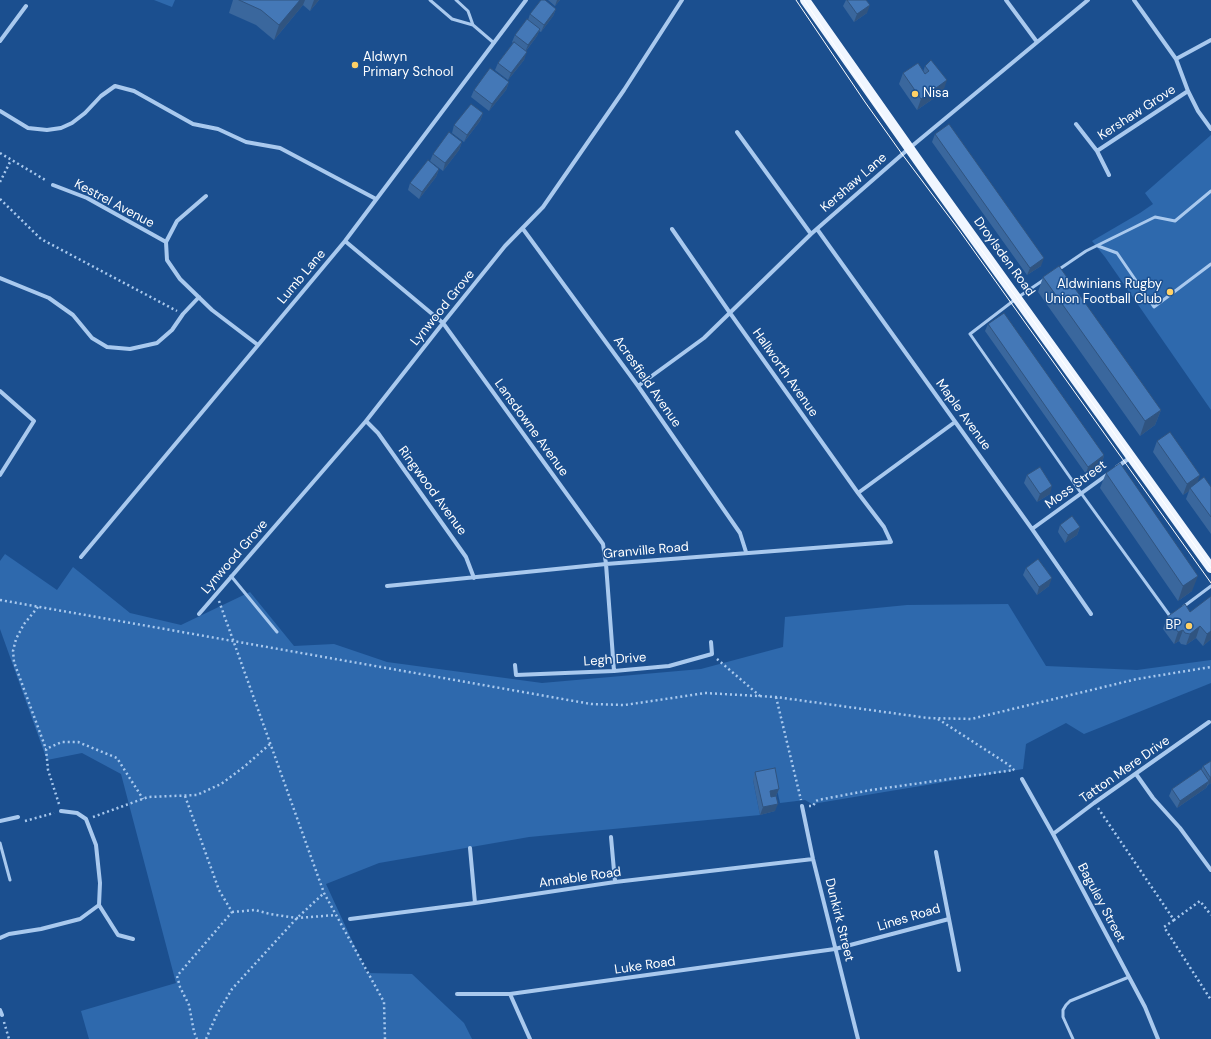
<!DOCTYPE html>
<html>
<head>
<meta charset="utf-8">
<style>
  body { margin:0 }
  canvas { display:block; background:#1b4f8f }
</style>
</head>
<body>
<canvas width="1211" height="1039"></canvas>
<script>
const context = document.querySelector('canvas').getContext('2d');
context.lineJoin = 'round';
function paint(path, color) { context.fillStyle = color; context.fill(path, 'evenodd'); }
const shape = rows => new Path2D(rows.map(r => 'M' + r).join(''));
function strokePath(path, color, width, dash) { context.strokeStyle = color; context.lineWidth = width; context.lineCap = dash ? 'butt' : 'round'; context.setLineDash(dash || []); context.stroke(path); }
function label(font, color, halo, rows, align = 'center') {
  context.font = font + ' "DM Sans",sans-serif'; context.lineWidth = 3; context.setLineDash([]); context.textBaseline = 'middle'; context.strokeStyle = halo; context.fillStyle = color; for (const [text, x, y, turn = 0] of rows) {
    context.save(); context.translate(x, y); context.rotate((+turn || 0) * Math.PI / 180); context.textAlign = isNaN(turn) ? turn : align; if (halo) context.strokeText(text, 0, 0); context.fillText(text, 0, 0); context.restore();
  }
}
const green = shape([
  [154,0,175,0,172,7],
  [1211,135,1211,410,1105,257,1092,241,1140,213,1153,204,1145,193],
  [5,554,57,590,73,567,130,613,181,625,250,592,294,646,334,644,387,662,542,683,701,669,783,647,785,617,907,605,1008,604,1046,666,1137,670,1211,660,1211,683,1084,734,1066,723,1026,744,1023,769,812,804,805,800,780,803,774,776,753,780,760,815,529,837,379,863,326,884,367,973,412,974,464,1023,472,1039,89,1039,81,1011,176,983,121,774,82,753,47,760,0,629,0,561]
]);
const path = shape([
  [0,153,47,181],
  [0,182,11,160],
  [0,199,41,239,177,311],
  [0,600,591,704,625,705,705,693,776,697,928,718,971,719,1137,679,1211,667],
  [219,601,324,893,384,1002,385,1039],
  [38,607,24,624,16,639,13,651,14,662,46,749],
  [717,659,760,696],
  [776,697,801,800],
  [938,719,1009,765,1015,771],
  [185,796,219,890,232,912,177,976,180,987,189,1005,194,1032,197,1039],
  [59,804,48,770,46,749,62,742,78,742,117,758,143,799],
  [809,806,813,806,816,801,818,800,871,790,1014,770],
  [1098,808,1174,920,1200,901,1211,915],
  [93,817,148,797,197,795,221,784,245,766,270,744],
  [25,821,54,813],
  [232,912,255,910,270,914,297,918,336,915],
  [1174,920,1164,927,1211,1000],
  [4,1022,9,1039],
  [206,1039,217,1014,232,989,297,918,324,893]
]);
const lane = shape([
  [430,0,452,19,473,25,494,43],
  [456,0,468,11,473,25],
  [1098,246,1117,253,1154,307,1211,264],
  [1058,270,1086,251,1155,217,1175,221,1211,191],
  [1045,279,1017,298,970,334,1081,493,1170,616,1172,615],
  [231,576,277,632],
  [1183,607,1211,586],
  [0,843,10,880],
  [1073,1039,1063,1017,1063,1010,1066,1005,1070,1001,1129,977]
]);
const street = shape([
  [1006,0,1037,42],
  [1134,0,1176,59,1188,91,1198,111,1211,129],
  [0,41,26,6],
  [1176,59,1211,40],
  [0,111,28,128,47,130,61,128,72,123,85,113,101,96,115,86,134,91,193,124,218,129,246,142,280,148,376,199],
  [1076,124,1097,151],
  [737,132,811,234],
  [1109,175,1097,151,1188,91],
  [53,185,87,198,166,242,167,260,180,279,212,310,258,345],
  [523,229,638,386,740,533,746,552],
  [817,229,1032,529,1091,614],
  [345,241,443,323,603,544,606,564,614,671],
  [166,242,177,221,206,196],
  [0,278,49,298,73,315,92,338,107,347,130,349,157,343,172,330,183,314,199,297],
  [638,386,704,338,811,234,906,151,1088,0],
  [0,391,34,421,0,475],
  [366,421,378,433,466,557,474,578],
  [1117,467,1131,457],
  [858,493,955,422],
  [1032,529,1108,474],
  [81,557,345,241,526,0],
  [387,586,606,564,891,542,884,527,858,493,730,313,672,229],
  [199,614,366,421,443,323,505,246,543,207,624,90,682,0],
  [515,665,516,675,614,671,669,666,712,654,711,642],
  [1136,774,1153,798,1180,828,1211,870],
  [1022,779,1053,834,1145,1007,1158,1039],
  [802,806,813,859,858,1039],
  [0,821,18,817],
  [1053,834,1094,803,1209,722],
  [611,837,615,882],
  [470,848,475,903],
  [99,905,118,935,133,939],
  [350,919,475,903,615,882,813,859],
  [949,919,959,970],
  [0,938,9,934,41,929,80,919,99,905,100,883,96,845,86,819,77,813,61,811],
  [457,994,510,994,835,949,949,919,936,852],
  [510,994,530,1039],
  [0,1010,2,1015]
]);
const primary = shape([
  [805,0,926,172,1211,568]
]);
const tram = shape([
  [796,0,865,102,902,154,959,230,1211,583],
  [804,0,887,123],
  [968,232,1017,298,1211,568]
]);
const wall = shape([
  [233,0,319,0,310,11,303,5,274,40,256,25,229,13],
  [548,0,560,0,555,6],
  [846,0,866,0,867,13,854,22,843,6],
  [556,9,553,16,541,32,539,31,537,36,526,51,524,60,508,80,495,70,498,63,513,43,512,42,515,35,528,20,530,14],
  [925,66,943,92,917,110,899,84,903,73,923,72],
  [509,82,506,90,489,111,471,97,474,90],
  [483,113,480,121,464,142,452,133,454,125],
  [935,134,1041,266,1027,275,932,142],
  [462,142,459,150,443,171,430,161,433,154],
  [439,169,436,177,419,199,408,190,410,183],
  [1043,277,1161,410,1155,425,1140,436,1038,292],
  [988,324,1104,455,1102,463,1086,474,985,331],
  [1157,441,1198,482,1211,487,1211,534,1186,499,1189,491,1183,495,1153,452],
  [1106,473,1192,591,1178,601,1100,488],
  [1027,475,1050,494,1037,502,1024,483],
  [1060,525,1080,527,1077,535,1065,543,1058,532],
  [1026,568,1049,586,1037,595,1023,575],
  [1190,612,1211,639,1203,646,1196,638,1186,645,1181,644,1179,641,1174,644,1163,629,1167,617],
  [1211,761,1211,783,1208,785,1206,788,1177,808,1169,796,1172,789,1201,770,1203,766],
  [755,772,779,789,776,796,775,811,760,815,753,780]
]);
const shadedWall = shape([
  [300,0,305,0,303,5,274,40,279,25],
  [314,0,319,0,310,11],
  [557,0,560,0,555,6],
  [870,5,867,13,854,22,857,14],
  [556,9,553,16,541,32,544,25],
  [540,29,537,36,525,52,528,45],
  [527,52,524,60,508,80,511,73],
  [947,80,943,92,917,110,921,99],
  [509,82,506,90,489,111,492,104],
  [483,113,480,121,464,142,467,135],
  [462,142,459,150,443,171,445,163],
  [439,169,436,177,419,199,422,192],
  [1044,258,1041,266,1027,275,1030,268],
  [1161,410,1155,425,1140,436,1145,421],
  [1104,455,1102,463,1086,474,1088,467],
  [1200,475,1196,486,1190,488,1189,491,1183,495,1187,484],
  [1052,486,1050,494,1037,502,1040,494],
  [1080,527,1077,535,1065,543,1068,535],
  [1198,576,1192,591,1178,601,1183,586],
  [1052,578,1049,586,1037,595,1039,587],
  [1200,626,1196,638,1186,645,1190,634],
  [1183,630,1179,641,1174,644,1178,632],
  [1211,631,1211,639,1203,646,1207,634],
  [1210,777,1211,777,1211,783,1208,785],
  [1209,781,1206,788,1177,808,1180,801],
  [779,789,776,796,767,798,770,791],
  [778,804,775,811,760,815,763,807]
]);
const building = shape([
  [239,0,300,0,279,25,261,10,239,0],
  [541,0,545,0,556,9,544,25,530,14,541,0],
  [847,0,866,0,870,5,857,14,847,0],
  [527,19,540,29,528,45,515,35,527,19],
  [514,42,527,52,511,73,498,63,514,42],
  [931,60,947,80,921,99,903,73,918,63,925,74,929,71,925,66,931,60],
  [490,68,509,82,492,104,474,90,490,68],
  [471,104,483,113,467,135,454,125,471,104],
  [949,124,1044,258,1030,268,935,134,949,124],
  [449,132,462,142,445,163,433,154,449,132],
  [428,160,439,169,422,192,410,183,428,160],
  [1059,266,1161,410,1145,421,1043,277,1059,266],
  [1004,313,1104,455,1088,467,988,324,1004,313],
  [1170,432,1200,475,1187,484,1157,441,1170,432],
  [1120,463,1198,576,1183,586,1106,473,1120,463],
  [1040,467,1052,486,1040,494,1027,475,1040,467],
  [1204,477,1211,487,1211,517,1190,488,1204,477],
  [1072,516,1080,527,1068,535,1060,525,1072,516],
  [1038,559,1052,578,1039,587,1026,568,1038,559],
  [1211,596,1211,631,1207,634,1200,626,1190,634,1185,633,1183,630,1178,632,1167,617,1185,604,1190,612,1211,596],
  [1211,761,1211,777,1210,777,1203,766,1211,761],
  [775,768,779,789,770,791,771,797,776,796,778,804,763,807,755,772,775,768],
  [1201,769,1209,781,1180,801,1172,789,1201,769]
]);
const markers = [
  [355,65,4,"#ffd166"],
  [915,94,4,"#ffd166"],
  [1170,292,4,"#ffd166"],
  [1189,626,4,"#ffd166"]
];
const poiNames = [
  ["Aldwyn",363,58],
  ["Primary School",363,73],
  ["Nisa",923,94],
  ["Aldwinians Rugby",1162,285,"right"],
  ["Union Football Club",1162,300,"right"],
  ["BP",1181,626,"right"]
];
const streetNames = [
  ["Kershaw Grove",1137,113,-33],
  ["Kershaw Lane",854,183,-41],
  ["Kestrel Avenue",114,204,28],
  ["Droylsden Road",1004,257,54],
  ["Lumb Lane",302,277,-50],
  ["Lynwood Grove",443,308,-51],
  ["Hallworth Avenue",785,373,55],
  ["Acresfield Avenue",647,382,55],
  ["Maple Avenue",963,415,54],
  ["Lansdowne Avenue",531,428,54],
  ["Moss Street",1076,485,-36],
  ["Ringwood Avenue",432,491,54],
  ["Granville Road",646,551,-5],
  ["Lynwood Grove",235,557,-49],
  ["Legh Drive",615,660,-4],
  ["Tatton Mere Drive",1125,770,-35],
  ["Annable Road",580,878,-8],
  ["Baguley Street",1101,903,62],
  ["Lines Road",909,918,-17],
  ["Dunkirk Street",839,920,76],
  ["Luke Road",645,966,-8]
];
paint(green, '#2e69ad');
strokePath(path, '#a9c9ee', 2.5, [2, 3]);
strokePath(lane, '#a9c9ee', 3);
strokePath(street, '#a9c9ee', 4);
strokePath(primary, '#f0f6ff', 10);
strokePath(tram, '#fff', 1);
paint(wall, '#3a679d');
paint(shadedWall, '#305480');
paint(building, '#4478b7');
strokePath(building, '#305480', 1);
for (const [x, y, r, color] of markers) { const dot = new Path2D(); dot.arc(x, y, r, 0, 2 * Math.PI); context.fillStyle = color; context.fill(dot); strokePath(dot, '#1b4f8f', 1.5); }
label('13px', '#fff', '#1b4f8f', poiNames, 'left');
label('13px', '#fff', '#1b4f8f', streetNames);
</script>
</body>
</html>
